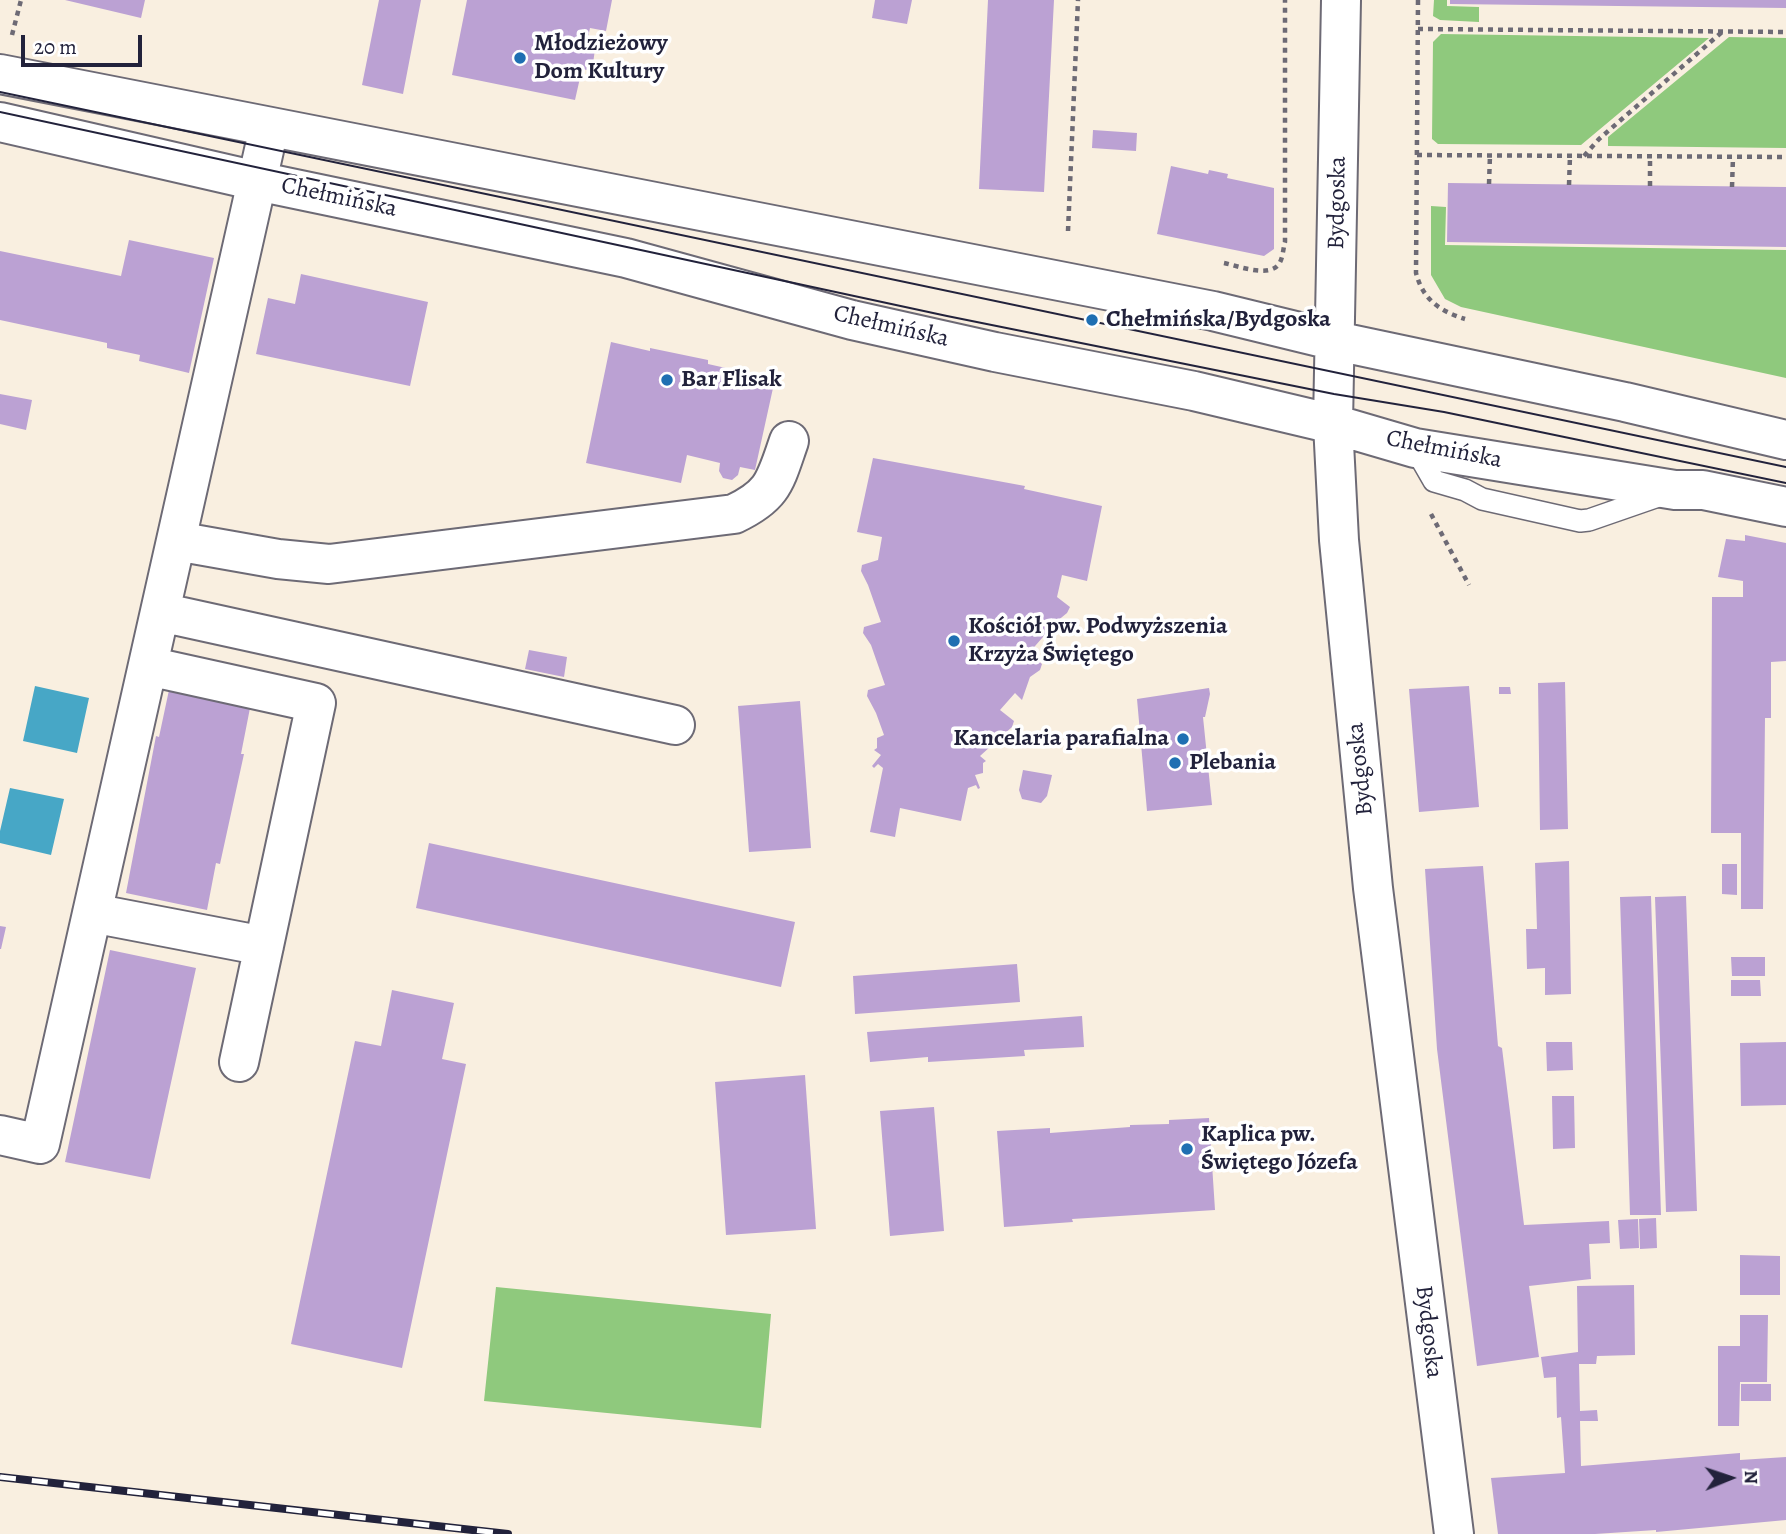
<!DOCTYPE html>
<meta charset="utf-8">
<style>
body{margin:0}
#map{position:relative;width:1786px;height:1534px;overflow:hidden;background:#f9efe0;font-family:Alegreya,serif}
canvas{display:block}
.north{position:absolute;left:1695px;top:1443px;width:70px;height:70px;-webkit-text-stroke:5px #fff;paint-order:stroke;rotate:88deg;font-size:19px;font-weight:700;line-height:28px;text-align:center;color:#22223b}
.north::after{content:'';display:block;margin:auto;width:24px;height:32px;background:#22223b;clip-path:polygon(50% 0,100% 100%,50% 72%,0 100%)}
.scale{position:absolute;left:21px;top:35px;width:121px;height:32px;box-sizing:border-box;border:4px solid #22223b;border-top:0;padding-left:9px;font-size:21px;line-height:24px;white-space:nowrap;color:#22223b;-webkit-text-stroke:5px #fff;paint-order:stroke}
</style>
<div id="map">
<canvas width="1786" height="1534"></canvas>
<div class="north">N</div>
<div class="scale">20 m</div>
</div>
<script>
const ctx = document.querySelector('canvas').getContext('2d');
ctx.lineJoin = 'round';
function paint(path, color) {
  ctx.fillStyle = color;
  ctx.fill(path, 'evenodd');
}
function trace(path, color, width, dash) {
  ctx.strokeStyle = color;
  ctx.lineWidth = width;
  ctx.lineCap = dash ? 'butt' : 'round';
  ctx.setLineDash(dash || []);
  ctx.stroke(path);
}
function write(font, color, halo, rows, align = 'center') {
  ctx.font = font + ' Alegreya,serif';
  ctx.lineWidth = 7;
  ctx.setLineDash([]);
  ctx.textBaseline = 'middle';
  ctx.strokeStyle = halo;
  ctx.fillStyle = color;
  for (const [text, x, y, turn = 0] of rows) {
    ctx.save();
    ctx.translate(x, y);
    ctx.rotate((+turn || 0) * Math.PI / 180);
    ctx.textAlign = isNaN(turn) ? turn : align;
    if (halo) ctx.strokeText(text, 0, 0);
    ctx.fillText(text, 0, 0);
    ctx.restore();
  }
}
paint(new Path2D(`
 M 1434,0 L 1447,0 L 1447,6 L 1479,7 L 1479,22 L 1440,20 L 1433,16 Z
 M 1441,34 L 1709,38 L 1581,145 L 1438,144 L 1432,139 L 1433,42 Z
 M 1729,37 L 1786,38 L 1786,148 L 1608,146 L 1608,137 Z
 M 1431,206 L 1446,207 L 1445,245 L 1786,250 L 1786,378 L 1461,307 L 1445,299 L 1431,275 Z
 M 496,1287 L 771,1314 L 761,1428 L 484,1401 Z`), '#8fc97d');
paint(new Path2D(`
 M 35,686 L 89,698 L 77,753 L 23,741 Z
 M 10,788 L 64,799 L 51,855 L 0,843 L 0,831 Z`), '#47a7c6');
paint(new Path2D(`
 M 65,0 L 145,0 L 141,18 Z
 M 379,0 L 421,0 L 403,94 L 362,85 Z
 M 467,0 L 612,0 L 606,31 L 590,28 L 586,47 L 595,49 L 592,71 L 582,69 L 575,100 L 452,75 Z
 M 875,0 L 912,0 L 907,24 L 872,18 Z
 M 988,0 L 1054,0 L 1044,192 L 979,189 Z
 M 1450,0 L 1786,0 L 1786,8 L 1450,4 Z
 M 1093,130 L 1137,133 L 1136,151 L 1092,148 Z
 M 1171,166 L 1208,174 L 1209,170 L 1228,174 L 1227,178 L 1274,188 L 1274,249 L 1264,256 L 1157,234 Z
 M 1448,183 L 1786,187 L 1786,247 L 1447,242 Z
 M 129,240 L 214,258 L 189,373 L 139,361 L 140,355 L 107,348 L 107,343 L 0,320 L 0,251 L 121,276 Z
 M 301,274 L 428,302 L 410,386 L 256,354 L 268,298 L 295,304 Z
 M 611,342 L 650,351 L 650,348 L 708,360 L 708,364 L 775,379 L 755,470 L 740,467 L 738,475 L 732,480 L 723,478 L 719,471 L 720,463 L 687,455 L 681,483 L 586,463 Z
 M 0,394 L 32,400 L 26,430 L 0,424 Z
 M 873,458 L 1025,486 L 1024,489 L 1102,506 L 1087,581 L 1062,575 L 1057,597 L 1070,607 L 1067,613 L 1056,622 L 1029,653 L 1042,664 L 1040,670 L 1030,677 L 1022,700 L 1015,693 L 1000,710 L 1014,721 L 1012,727 L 980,756 L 986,761 L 983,763 L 983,773 L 975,775 L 980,788 L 978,789 L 976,785 L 968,788 L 961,821 L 900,808 L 895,837 L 870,832 L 883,768 L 878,764 L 874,768 L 872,766 L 881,755 L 874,750 L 877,748 L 877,738 L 884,735 L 876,713 L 867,696 L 868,690 L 885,685 L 871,645 L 863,633 L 864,627 L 881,622 L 868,585 L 861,571 L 862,565 L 878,560 L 882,537 L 857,532 Z
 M 1745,535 L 1786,543 L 1786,661 L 1771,662 L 1771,718 L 1765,718 L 1763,909 L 1741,909 L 1741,833 L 1711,833 L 1712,597 L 1743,597 L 1743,581 L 1718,577 L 1726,539 L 1745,541 Z
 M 529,650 L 567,657 L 564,677 L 525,669 Z
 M 1565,682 L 1568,829 L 1540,830 L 1538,683 Z
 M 1469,686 L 1479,807 L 1419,812 L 1409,689 Z
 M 1499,687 L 1510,687 L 1511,694 L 1499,694 Z
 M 1209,688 L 1210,694 L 1205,717 L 1203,717 L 1212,805 L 1147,811 L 1137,699 Z
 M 169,690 L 250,708 L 241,754 L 244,754 L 220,864 L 216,863 L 207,910 L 126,893 L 156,736 L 159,737 Z
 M 800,701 L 811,848 L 749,852 L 738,706 Z
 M 1023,770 L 1052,775 L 1047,796 L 1041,803 L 1022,799 L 1019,790 Z
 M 429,843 L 795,922 L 781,987 L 416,908 Z
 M 1569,861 L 1571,994 L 1545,995 L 1545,968 L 1527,969 L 1526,929 L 1537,929 L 1535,863 Z
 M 1722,864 L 1737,864 L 1737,895 L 1722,894 Z
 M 1483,866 L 1498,1046 L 1502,1048 L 1524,1225 L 1609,1221 L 1610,1243 L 1589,1244 L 1591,1279 L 1529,1286 L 1539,1357 L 1477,1366 L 1437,1049 L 1425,869 Z
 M 1651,896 L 1661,1215 L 1630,1215 L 1620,897 Z
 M 1686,896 L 1697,1211 L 1666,1212 L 1655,897 Z
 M 0,926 L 6,927 L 1,949 L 0,949 Z
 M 110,950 L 196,968 L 150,1179 L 65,1162 Z
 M 1731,957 L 1765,957 L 1765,976 L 1732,976 Z
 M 1017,964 L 1020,1002 L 855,1014 L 853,976 Z
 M 1731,980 L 1760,980 L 1761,996 L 1731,996 Z
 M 392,990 L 454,1003 L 442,1059 L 466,1064 L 402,1368 L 291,1344 L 355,1041 L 381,1046 Z
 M 1082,1016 L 1084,1047 L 1024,1050 L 1025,1056 L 928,1062 L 928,1057 L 870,1062 L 867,1032 Z
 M 1546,1042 L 1572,1042 L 1573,1070 L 1547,1071 Z
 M 1786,1042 L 1786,1105 L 1741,1106 L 1740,1043 Z
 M 805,1075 L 816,1229 L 726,1235 L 715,1082 Z
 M 1552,1096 L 1574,1096 L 1575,1148 L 1553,1149 Z
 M 934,1107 L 944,1231 L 890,1236 L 880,1111 Z
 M 1209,1118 L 1215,1210 L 1072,1219 L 1073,1222 L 1004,1227 L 997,1131 L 1050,1128 L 1050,1133 L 1130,1127 L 1130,1125 L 1169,1124 L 1169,1120 Z
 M 1656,1218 L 1657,1248 L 1640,1249 L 1639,1219 Z
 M 1638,1219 L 1639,1248 L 1620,1249 L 1618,1220 Z
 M 1740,1255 L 1780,1256 L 1780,1295 L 1740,1295 Z
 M 1634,1285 L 1635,1355 L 1597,1356 L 1596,1364 L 1579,1364 L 1580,1411 L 1597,1410 L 1598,1421 L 1580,1421 L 1581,1466 L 1740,1453 L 1740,1460 L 1786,1457 L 1786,1520 L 1656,1532 L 1656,1530 L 1595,1534 L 1498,1534 L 1491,1478 L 1565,1473 L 1561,1417 L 1557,1418 L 1556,1377 L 1544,1378 L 1541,1357 L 1578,1352 L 1577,1286 Z
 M 1740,1315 L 1768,1315 L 1767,1382 L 1740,1382 L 1739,1426 L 1718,1426 L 1718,1346 L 1740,1346 Z
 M 1741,1384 L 1771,1384 L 1771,1401 L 1741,1401 Z`), '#bba1d3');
const lane = new Path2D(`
 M 1415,448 L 1434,481 L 1465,490 L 1482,499 L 1580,521 L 1589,520 L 1664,494`);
const street = new Path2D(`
 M 176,541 L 278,559 L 329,564 L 734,514 C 774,495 775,481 789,441
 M 160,612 L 675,725
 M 148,666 L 316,703 L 239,1062
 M 92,913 L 264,946
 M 0,1135 L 40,1144 L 269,128`);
const secondary = new Path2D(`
 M 1341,0 L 1333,424 L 1339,540 L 1373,888 L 1454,1534
 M 0,74 L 1213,311 L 1336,341 L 1625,402 L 1786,440
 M 0,122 L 257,181 L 626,258 L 852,320 L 995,352 L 1194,391 L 1333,424 L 1415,448 L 1675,490 L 1703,490 L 1786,507`);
trace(lane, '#6d6a75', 24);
trace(street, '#6d6a75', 42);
trace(secondary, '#6d6a75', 42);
trace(new Path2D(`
 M 1418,0 L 1416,273 C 1423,300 1440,311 1465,319
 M 1418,29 L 1786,32
 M 12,35 L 21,0
 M 1417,155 L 1786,157
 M 1584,156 L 1599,139 L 1722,32
 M 1489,184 L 1490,155
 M 1569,185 L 1570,156
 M 1650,186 L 1650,156
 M 1732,187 L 1733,157
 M 1068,231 L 1078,0
 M 1224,263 C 1238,266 1269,278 1279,264 C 1283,258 1283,249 1285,242 L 1285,0
 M 1431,514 L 1469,585`), '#6d6a75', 4.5, [5, 5]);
trace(lane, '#fff', 21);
trace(street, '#fff', 38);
trace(secondary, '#fff', 38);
trace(new Path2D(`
 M 0,92 L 1786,467
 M 0,112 L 947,316 L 1334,394 L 1444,412 L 1786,483`), '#22223b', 2);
const rail = new Path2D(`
 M 0,1477 L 508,1534`);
trace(rail, '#22223b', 8);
trace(rail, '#fff', 5, [16]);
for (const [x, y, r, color] of [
 [520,58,7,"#1f6fb2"],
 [1092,320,7,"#1f6fb2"],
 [667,380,7,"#1f6fb2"],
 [954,641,7,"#1f6fb2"],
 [1183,739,7,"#1f6fb2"],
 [1175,763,7,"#1f6fb2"],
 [1187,1149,7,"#1f6fb2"]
]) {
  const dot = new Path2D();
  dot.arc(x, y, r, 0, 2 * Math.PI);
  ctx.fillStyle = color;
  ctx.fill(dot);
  trace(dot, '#fff', 2.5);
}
write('bold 24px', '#22223b', '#fff', [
 ["Młodzieżowy",534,44],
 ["Dom Kultury",534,72],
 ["Chełmińska/Bydgoska",1106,320],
 ["Bar Flisak",681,380],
 ["Kościół pw. Podwyższenia",968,627],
 ["Krzyża Świętego",968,655],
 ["Kancelaria parafialna",1169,739,"right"],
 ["Plebania",1189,763],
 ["Kaplica pw.",1201,1135],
 ["Świętego Józefa",1201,1163]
], 'left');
write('24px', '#22223b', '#fff', [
 ["Chełmińska",339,198,12],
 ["Bydgoska",1338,203,-89],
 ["Chełmińska",891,327,13],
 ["Chełmińska",1444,450,11],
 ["Bydgoska",1361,769,-96],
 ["Bydgoska",1428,1332,83]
]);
</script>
